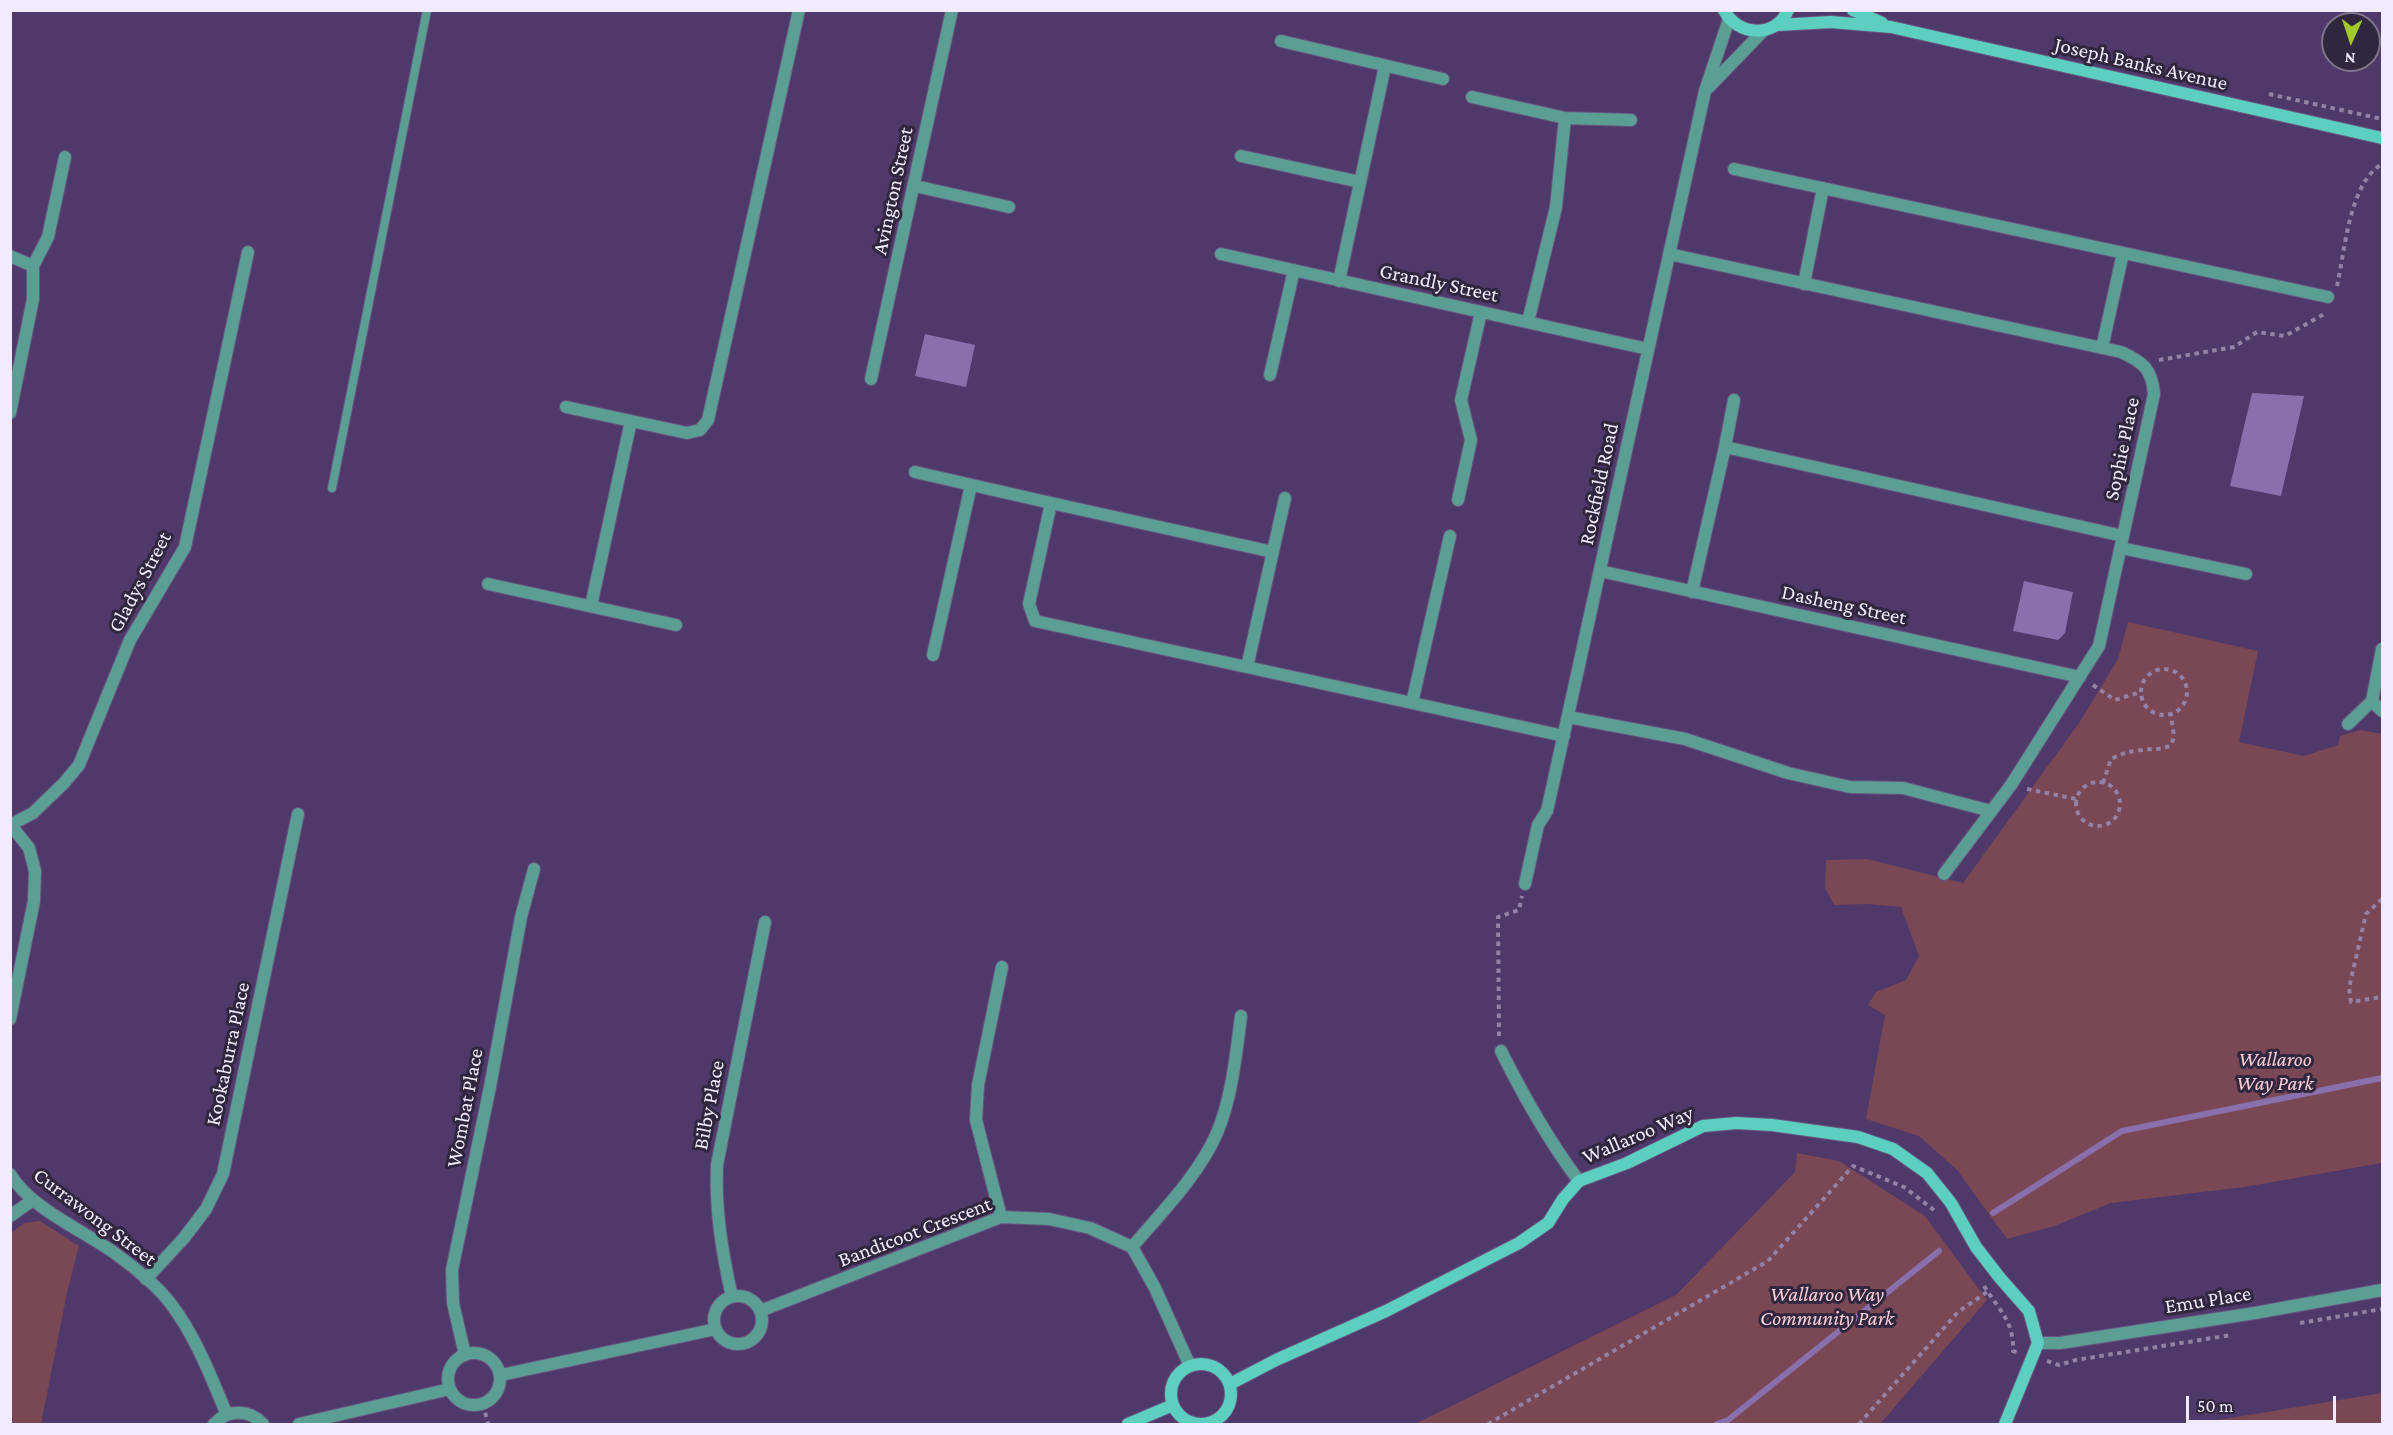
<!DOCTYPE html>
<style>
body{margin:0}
#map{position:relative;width:2393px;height:1435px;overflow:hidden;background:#4f386a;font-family:"Crimson Pro",serif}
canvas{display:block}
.frame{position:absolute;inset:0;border:12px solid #f2ebfd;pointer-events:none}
.north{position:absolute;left:2321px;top:12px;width:60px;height:60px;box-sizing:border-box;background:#30263d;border:2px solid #7e758a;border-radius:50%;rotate:183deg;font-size:16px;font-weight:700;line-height:24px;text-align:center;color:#f2ebfd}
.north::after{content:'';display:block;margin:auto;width:21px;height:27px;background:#a1c92a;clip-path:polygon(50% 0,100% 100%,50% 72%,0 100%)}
.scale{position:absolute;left:2186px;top:1396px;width:150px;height:27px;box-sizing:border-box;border:3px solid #f2ebfd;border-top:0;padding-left:8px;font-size:18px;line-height:21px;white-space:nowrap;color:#f2ebfd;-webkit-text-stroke:4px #30263d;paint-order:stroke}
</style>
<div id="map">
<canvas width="2393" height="1435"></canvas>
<div class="frame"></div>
<div class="north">N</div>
<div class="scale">50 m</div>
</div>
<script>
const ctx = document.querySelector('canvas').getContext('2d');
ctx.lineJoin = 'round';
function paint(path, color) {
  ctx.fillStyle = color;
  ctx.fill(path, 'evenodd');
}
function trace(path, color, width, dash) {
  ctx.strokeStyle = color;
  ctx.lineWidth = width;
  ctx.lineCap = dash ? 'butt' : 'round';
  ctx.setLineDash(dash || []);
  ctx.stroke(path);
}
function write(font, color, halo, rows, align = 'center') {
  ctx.font = font + ' "Crimson Pro",serif';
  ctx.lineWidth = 6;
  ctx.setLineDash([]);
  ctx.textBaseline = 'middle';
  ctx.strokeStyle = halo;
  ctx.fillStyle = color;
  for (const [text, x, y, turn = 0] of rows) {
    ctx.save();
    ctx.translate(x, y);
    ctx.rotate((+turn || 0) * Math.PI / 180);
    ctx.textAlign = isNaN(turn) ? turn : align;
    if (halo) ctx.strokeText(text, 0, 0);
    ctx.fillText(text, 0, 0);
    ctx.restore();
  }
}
paint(new Path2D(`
 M 2128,622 L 2258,651 L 2239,742 L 2304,756 L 2338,745 L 2340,736 L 2360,730 L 2382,734 L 2382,1163 L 2244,1187 L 2111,1203 L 2054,1226 L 2007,1239 L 1957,1170 L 1919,1136 L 1866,1119 L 1885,1015 L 1868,1005 L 1876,992 L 1906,980 L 1919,956 L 1901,907 L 1867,904 L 1834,905 L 1825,888 L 1826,860 L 1867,859 L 1963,883 L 2079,723 L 2118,659 Z
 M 1797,1153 L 1839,1161 L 1925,1216 L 1987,1300 L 1880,1424 L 1415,1424 L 1676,1295 L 1795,1172 Z
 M 40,1221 L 79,1246 L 67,1293 L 41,1424 L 11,1424 L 11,1233 L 24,1223 Z
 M 2382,1393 L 2382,1424 L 2194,1424 Z`), '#7a4755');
paint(new Path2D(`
 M 925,334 L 975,345 L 966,387 L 915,376 Z
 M 2252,393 L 2304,396 L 2281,496 L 2230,486 Z
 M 2024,581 L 2073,592 L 2065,633 L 2058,640 L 2013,631 Z`), '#8a6fad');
trace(new Path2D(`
 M 1993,1213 L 2122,1131 L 2382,1078
 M 1717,1424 L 1728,1420 L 1939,1251`), '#8a6fad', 6);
const lane = new Path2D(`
 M 332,488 L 427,10`);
const street = new Path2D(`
 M 1281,41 L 1443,79
 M 1708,88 L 1764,30
 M 1472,97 L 1565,118 L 1631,120
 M 1241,156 L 1360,182
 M 1734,169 L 2328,297
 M 915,186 L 1009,207
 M 1221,254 L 1648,349
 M 1669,254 L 2121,352 C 2143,362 2152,369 2154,394 L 2099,646 L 2011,785 L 1944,874
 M 10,256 L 33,266
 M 1339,281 L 1385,66
 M 1804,284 L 1823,188
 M 1528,322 L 1556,207 L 1565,118
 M 2102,348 L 2123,253
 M 1270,375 L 1294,270
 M 871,379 L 952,10
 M 566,407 L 687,433 L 700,430 L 708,420 L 799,10
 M 10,413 L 33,299 L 33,266 L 48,237 L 65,157
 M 1725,447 L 1734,400
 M 915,472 L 1051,503
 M 1458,500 L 1471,440 L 1461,400 L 1481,312
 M 2121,548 L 2246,574
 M 1273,552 L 1051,503 L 1029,604 L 1035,621 L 1564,736
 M 1600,571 L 2080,677
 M 488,584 L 676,625
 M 1692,592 L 1725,447 L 2123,536
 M 591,606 L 631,421
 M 2382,649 L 2372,701 L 2382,711
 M 933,655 L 971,485
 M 1247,667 L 1285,498
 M 1412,703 L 1450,536
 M 1568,717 L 1685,739 L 1788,773 L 1850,787 L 1903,788 L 1991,811
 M 2348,724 L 2372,701
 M 10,824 L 29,848 L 35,871 L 34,901 L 10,1019
 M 12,824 L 33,813 L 64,783 L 79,765 L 130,640 L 185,547 L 248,252
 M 1525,884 L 1538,825 L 1547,811 L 1705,91 L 1729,19
 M 1501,1051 C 1524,1097 1548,1140 1579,1181
 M 10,1174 C 31,1209 83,1230 116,1254 C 135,1268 157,1285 171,1304 C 196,1337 211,1377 227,1415
 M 10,1216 L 33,1200
 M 1001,1217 L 976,1120 L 978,1085 L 1002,967
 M 1132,1247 C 1162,1212 1198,1176 1217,1133 C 1232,1097 1236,1055 1241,1016
 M 146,1279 L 184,1238 L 206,1209 L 223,1174 L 298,814
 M714 1320a24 24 0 1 1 48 0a24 24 0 1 1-48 0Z
 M 732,1297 C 722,1252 715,1210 717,1165 L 765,922
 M 760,1311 L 1001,1217 L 1049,1219 L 1090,1228 L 1132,1247 L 1155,1288 L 1190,1366
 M 2038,1343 L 2060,1343 L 2255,1313 L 2382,1290
 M448 1379a26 26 0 1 1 52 0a26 26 0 1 1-52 0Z
 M 465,1355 L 453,1303 L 452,1270 L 490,1087 L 521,917 L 534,869
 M 501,1375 L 716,1329
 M 214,1424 C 228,1409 249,1409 263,1424
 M 299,1424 L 450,1389`);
const secondary = new Path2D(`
 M 1724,10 C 1737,36 1776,39 1788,10
 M 1853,10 L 1882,23
 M 1777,25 L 1831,22 L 1891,27 L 2382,138
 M1171 1394a30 30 0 1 1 60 0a30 30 0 1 1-60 0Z
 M 1230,1384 L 1276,1360 L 1386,1311 L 1519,1243 L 1548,1223 L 1563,1199 L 1579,1181 L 1627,1163 L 1703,1126 L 1736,1123 L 1772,1125 L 1858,1137 L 1893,1149 L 1927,1173 L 1951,1203 L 1976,1247 L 2000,1278 L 2029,1311 L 2038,1343 L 2005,1424
 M 1128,1424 L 1173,1405`);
trace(lane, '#695582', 10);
trace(street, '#695582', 14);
trace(secondary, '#695582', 14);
trace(new Path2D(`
 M 2269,94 L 2382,119
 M 2337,286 C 2345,251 2349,183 2382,164
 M 2159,360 L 2234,347 L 2257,332 L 2285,336 L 2326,313
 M2141 692a23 23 0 1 1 46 0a23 23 0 1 1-46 0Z
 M 2093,685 L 2115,700 L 2141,692
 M2076 804a22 22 0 1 1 44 0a22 22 0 1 1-44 0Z
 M 2103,783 L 2111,759 C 2121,754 2130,751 2141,750 C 2152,748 2161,751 2171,745 L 2174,737 L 2171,715
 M 2027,789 L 2076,799
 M 2382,899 L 2366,914 L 2349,988 L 2351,1002 L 2382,997
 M 1499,1036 L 1498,917 L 1519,910 L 1522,896
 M 1984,1286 C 1999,1310 2014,1321 2013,1351 L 2019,1353
 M 2300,1323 L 2382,1309
 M 2047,1361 L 2059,1365 L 2076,1360 L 2231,1335
 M 483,1404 L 488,1424
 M 1488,1424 L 1768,1261 L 1853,1166 L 1904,1187 L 1934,1210
 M 1859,1424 L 1958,1312 L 1987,1292`), '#9282a7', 4, [4.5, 4.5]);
trace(lane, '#5b9e94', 8);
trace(street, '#5b9e94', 12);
trace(secondary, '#5dcfc0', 12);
write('21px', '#f2ebfd', '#30263d', [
 ["Joseph Banks Avenue",2141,64,13],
 ["Avington Street",893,191,-78],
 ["Grandly Street",1439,283,12],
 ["Sophie Place",2122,449,-78],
 ["Rockfield Road",1599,484,-78],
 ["Gladys Street",140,582,-62],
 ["Dasheng Street",1844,605,12],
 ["Kookaburra Place",228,1054,-78],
 ["Bilby Place",709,1105,-79],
 ["Wombat Place",465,1108,-79],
 ["Wallaroo Way",1638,1135,-23],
 ["Currawong Street",95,1217,37],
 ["Bandicoot Crescent",915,1232,-21],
 ["Emu Place",2208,1300,-9]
]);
write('italic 21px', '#f9ced7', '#30263d', [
 ["Wallaroo",2275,1060],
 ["Way Park",2275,1084],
 ["Wallaroo Way",1827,1295],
 ["Community Park",1827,1319]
]);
</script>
